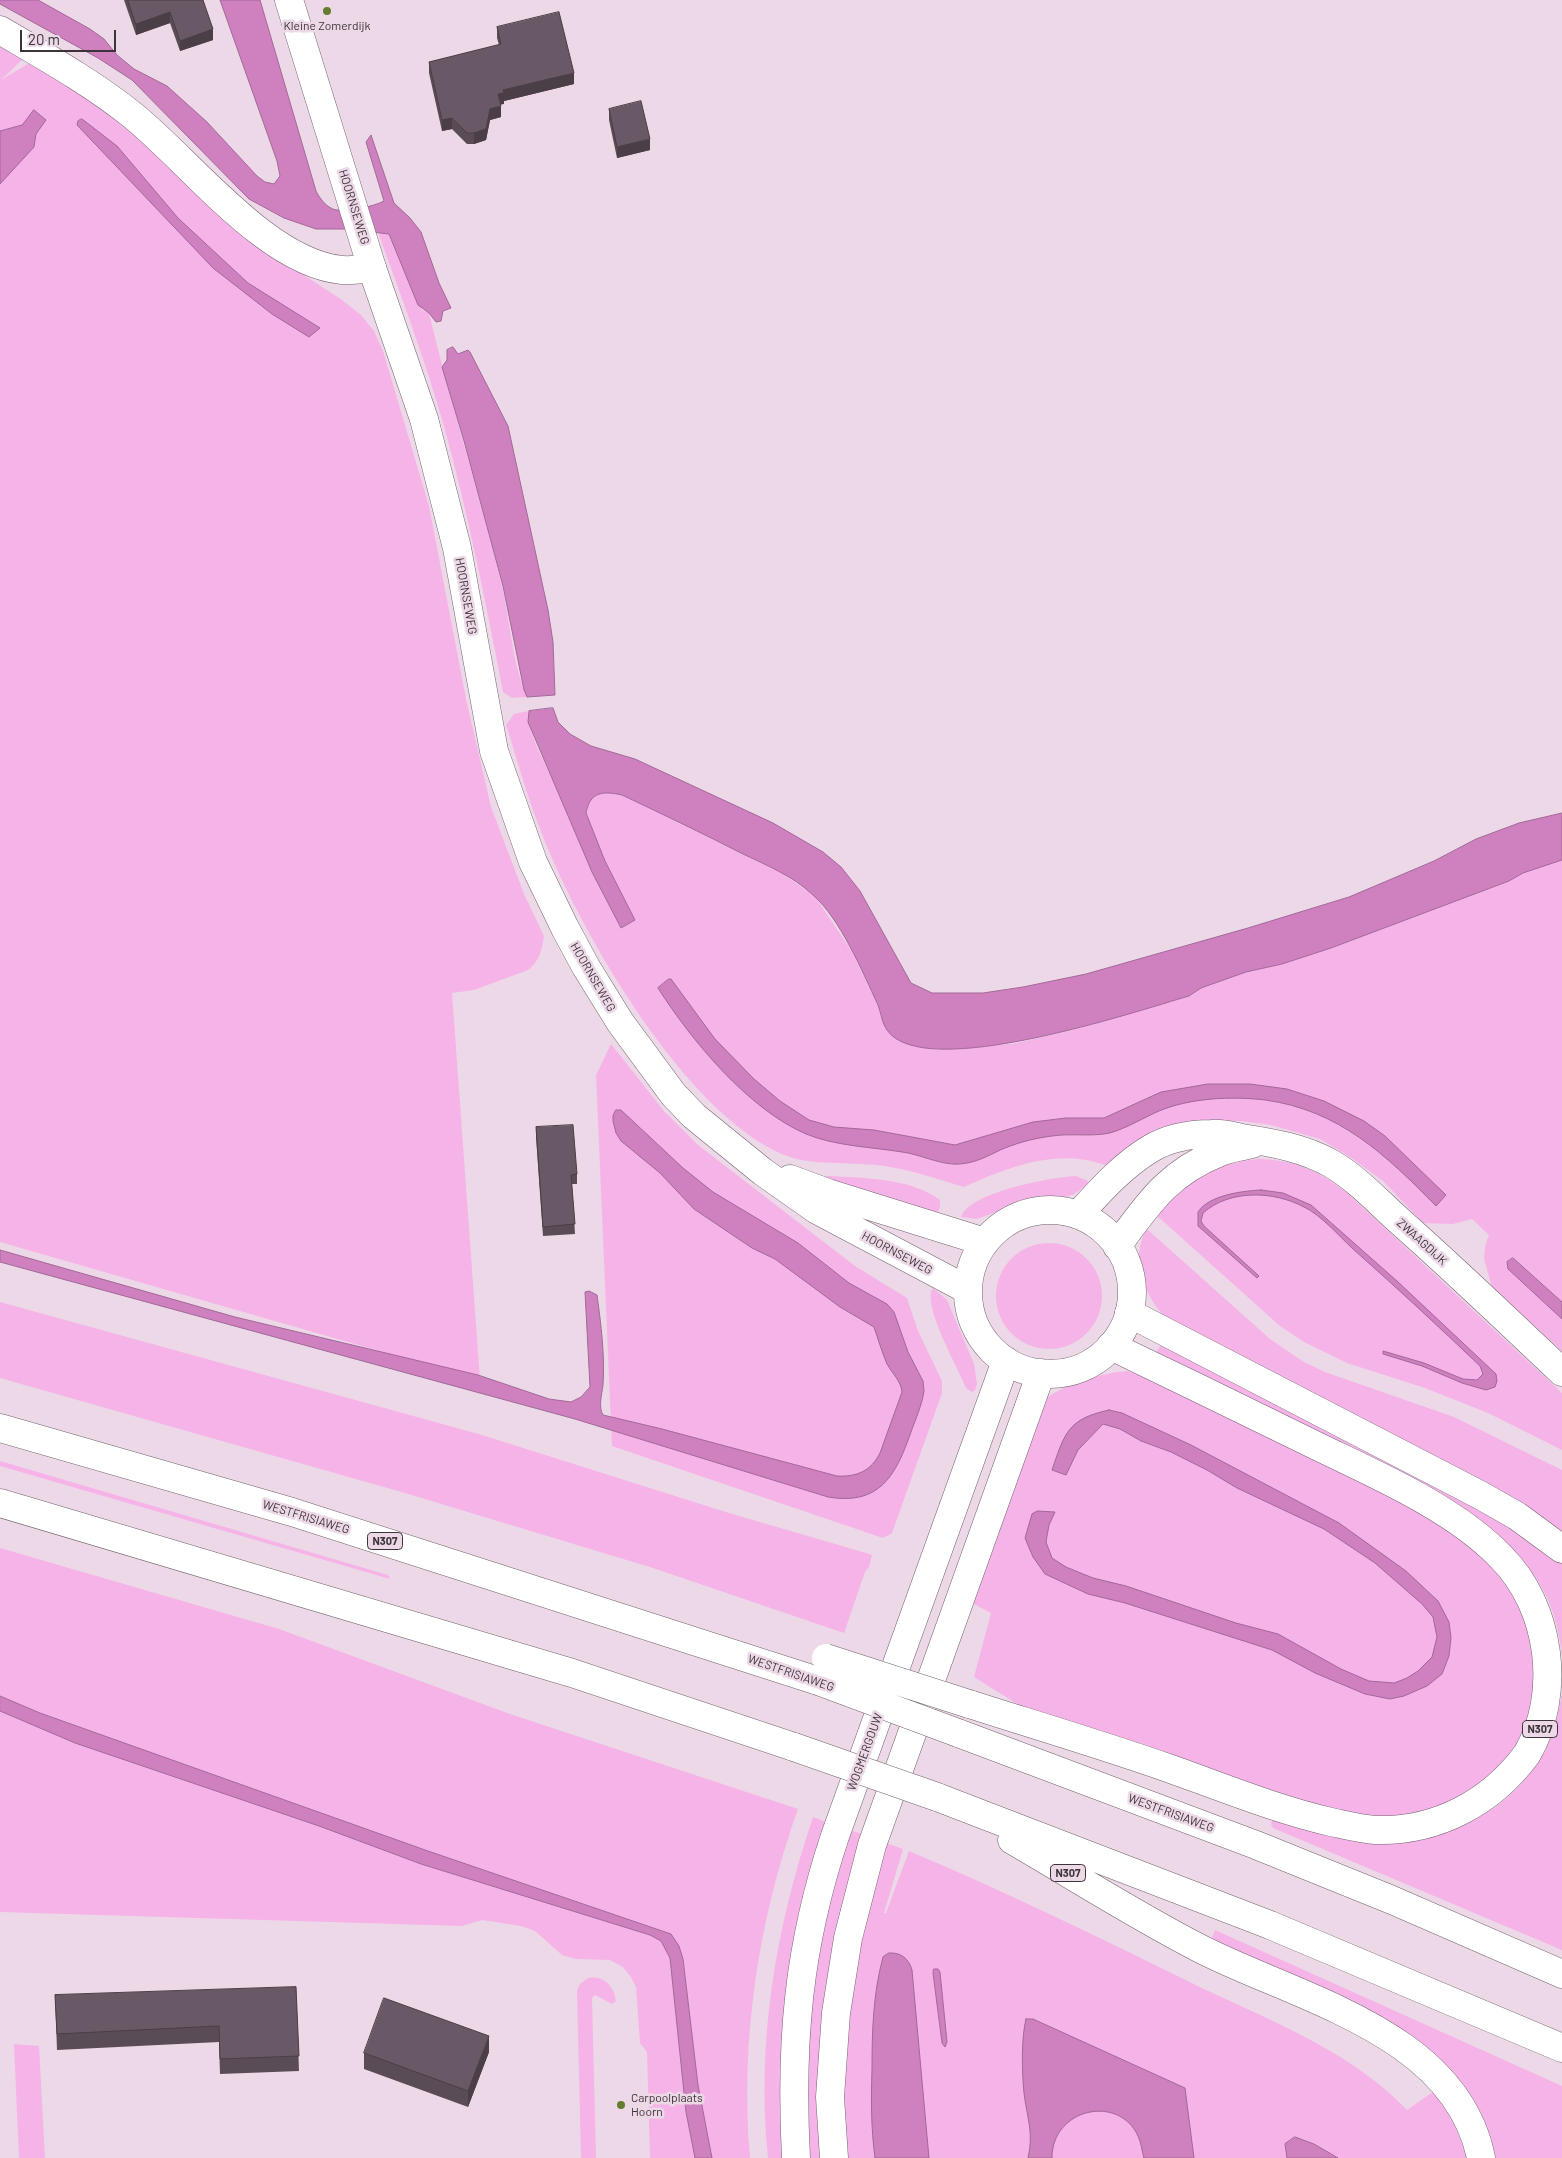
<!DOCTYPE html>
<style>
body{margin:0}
#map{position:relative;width:1562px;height:2158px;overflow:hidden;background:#ecd8e7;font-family:Barlow,sans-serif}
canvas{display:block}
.scale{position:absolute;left:20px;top:30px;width:96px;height:22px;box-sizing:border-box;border:2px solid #3c343a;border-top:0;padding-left:6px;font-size:15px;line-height:18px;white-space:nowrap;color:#3c343a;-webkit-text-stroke:4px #ecd8e7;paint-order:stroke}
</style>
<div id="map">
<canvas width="1562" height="2158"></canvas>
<div class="scale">20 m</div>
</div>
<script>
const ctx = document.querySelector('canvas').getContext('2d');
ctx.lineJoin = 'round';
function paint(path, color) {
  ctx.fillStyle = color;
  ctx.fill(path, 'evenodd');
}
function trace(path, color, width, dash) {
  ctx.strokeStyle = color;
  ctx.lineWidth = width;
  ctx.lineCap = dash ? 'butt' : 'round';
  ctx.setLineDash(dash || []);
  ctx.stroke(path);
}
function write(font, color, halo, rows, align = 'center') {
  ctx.font = font + ' Barlow,sans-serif';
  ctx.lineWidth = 5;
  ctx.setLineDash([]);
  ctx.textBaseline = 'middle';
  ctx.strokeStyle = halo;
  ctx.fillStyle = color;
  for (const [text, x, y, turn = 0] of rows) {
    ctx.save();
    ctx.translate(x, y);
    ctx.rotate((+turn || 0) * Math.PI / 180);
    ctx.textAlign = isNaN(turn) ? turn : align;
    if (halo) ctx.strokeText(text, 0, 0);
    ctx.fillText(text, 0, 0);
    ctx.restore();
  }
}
paint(new Path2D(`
 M 0,44 L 27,55 L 1,80 L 31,62 L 125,123 L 264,249 L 342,300 L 361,315 L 374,331 L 383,351 L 429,506 L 466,699 L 491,807 L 524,894 L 544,936 C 542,949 540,961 528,970 L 474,990 L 452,993 L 480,1380 L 0,1242 Z
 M 378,232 L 389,234 L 422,310 L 429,313 C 450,402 478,489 500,578 C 510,616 511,660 527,697 L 512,698 L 503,692 C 486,603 468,513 444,426 C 425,360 401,296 378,232 Z
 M 529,711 C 526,731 544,760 552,779 C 574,829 596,879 621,928 L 635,920 L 605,861 L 586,813 C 590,791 604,791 622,795 L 778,871 L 814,895 L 851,950 L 879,1008 L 887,1030 L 936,1049 L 1012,1044 L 1073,1030 L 1189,996 L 1201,988 L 1246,972 L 1282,964 L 1331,948 L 1509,881 L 1523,873 L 1562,860 L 1562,1302 L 1513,1258 L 1507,1262 L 1509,1269 L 1562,1319 L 1562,1351 L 1492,1287 L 1484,1259 L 1485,1246 L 1489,1235 L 1472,1219 L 1453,1224 L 1423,1223 L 1383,1181 L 1350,1157 L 1320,1139 L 1271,1125 L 1241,1121 L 1213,1121 L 1109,1167 C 1062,1146 1008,1167 964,1187 C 938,1179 911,1170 884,1166 C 856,1162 818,1165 793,1158 C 689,1125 575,924 539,826 C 526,793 517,759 506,725 L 514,714 Z
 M 611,1044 L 664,1111 L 698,1145 L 855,1266 L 907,1298 L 918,1331 L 942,1381 L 942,1393 L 892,1533 L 883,1538 L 612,1446 L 596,1075 Z
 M 1258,1159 C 1295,1160 1317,1170 1346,1192 L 1562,1393 L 1562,1450 L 1488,1413 L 1425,1388 L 1347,1363 L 1304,1342 L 1280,1326 L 1155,1214 L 1161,1202 L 1215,1168 L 1243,1161 Z
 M 828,1176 C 863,1178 911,1178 940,1200 L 940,1206 L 937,1215 L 817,1177 Z
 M 1076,1176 L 1088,1181 L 1087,1185 L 1074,1194 L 1061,1199 L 1028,1201 L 977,1219 L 961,1217 C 969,1192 1053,1177 1076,1176 Z
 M 1146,1230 L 1148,1230 L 1270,1339 L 1304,1362 L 1325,1372 L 1454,1417 L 1562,1470 L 1562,1531 L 1481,1480 L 1163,1315 C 1144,1294 1130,1258 1146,1230 Z
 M996 1296a53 53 0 1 1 106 0a53 53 0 1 1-106 0Z
 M 933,1288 L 947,1300 L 974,1364 L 977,1384 L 975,1390 L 972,1392 L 966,1388 C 959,1369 921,1304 933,1288 Z
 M 0,1302 L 482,1435 L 729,1513 L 866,1553 L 872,1555 L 869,1567 L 865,1572 L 844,1633 L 653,1568 L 405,1493 L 0,1378 Z
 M 1162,1342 L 1334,1428 L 1562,1557 L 1562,1655 C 1559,1629 1552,1602 1537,1580 C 1530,1569 1520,1559 1512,1549 L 1155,1355 Z
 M 1127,1371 L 1150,1378 L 1327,1466 L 1395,1497 L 1457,1536 L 1483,1556 L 1520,1604 L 1532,1639 L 1537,1687 L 1523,1735 L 1509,1759 L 1495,1774 L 1436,1810 L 1388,1818 L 1345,1815 L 1022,1707 L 974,1677 L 991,1613 L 972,1603 L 1046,1398 C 1071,1382 1098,1374 1127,1371 Z
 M 0,1461 L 388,1575 L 390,1579 L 0,1466 Z
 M 0,1548 L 279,1629 L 510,1714 L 798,1809 C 758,1921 740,2040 750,2158 L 712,2158 L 698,2085 L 683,1959 L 679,1946 L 671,1934 L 428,1851 L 40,1713 L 0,1696 Z
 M 1562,1694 L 1562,1950 L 1273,1828 L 1271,1824 L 1274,1817 L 1414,1840 C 1472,1829 1521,1800 1547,1745 C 1555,1729 1558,1711 1562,1694 Z
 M 0,1711 L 75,1743 L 319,1826 L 421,1864 L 650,1935 L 661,1941 L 670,1958 L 686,2112 L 695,2158 L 650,2158 L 647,2052 L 640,2043 L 636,1987 L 631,1977 L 623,1967 L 610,1960 L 576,1959 L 562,1955 L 535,1931 L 521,1926 L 482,1920 L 462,1926 L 0,1912 Z
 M 813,1817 L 831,1824 L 785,2158 L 768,2158 C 756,2041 776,1927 813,1817 Z
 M 850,1830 L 868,1836 L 824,2158 L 805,2158 L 810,1994 L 828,1900 Z
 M 886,1843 L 903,1849 L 884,1913 L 886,1913 L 909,1851 C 1009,1893 1106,1941 1204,1989 C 1274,2022 1353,2053 1407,2110 L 1433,2092 C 1450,2112 1459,2133 1467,2158 L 844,2158 L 842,2068 L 858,1939 ZM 939,1970 L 947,2042 L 946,2046 L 942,2043 L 933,1973 L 933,1971 Z
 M 1215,1930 L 1562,2086 L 1562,2158 L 1493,2158 L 1487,2134 L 1474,2107 L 1211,1941 Z
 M 588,1978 C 604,1975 614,1986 616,2001 L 612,2004 L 595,1995 L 592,1998 L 596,2158 L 581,2158 L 577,1991 L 580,1984 Z
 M 14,2044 L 39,2046 L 45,2158 L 19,2158 Z`), '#f6b3e8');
const water = new Path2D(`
 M 0,0 L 38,0 L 90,29 L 104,39 L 117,55 L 134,69 L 167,86 L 207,122 L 257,176 L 265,182 L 274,184 L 280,176 L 277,161 L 220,0 L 260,0 L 316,191 C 320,199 327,208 336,210 C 349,211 373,207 384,201 L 366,142 L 371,135 L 394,203 L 410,218 L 421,232 L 439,283 L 451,308 L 443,311 L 441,321 L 436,322 L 429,313 L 418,305 L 389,234 L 346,229 L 316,229 L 284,218 L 249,199 L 132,80 L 98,58 L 0,4 Z
 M 34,110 L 46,120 L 36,134 L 34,147 L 0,184 L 0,131 L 22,125 Z
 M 82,119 L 117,146 L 178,218 L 248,283 L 320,328 L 309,337 L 272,314 L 213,268 L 77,125 L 78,121 Z
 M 453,347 L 458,354 L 468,350 L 470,352 L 508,426 L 548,610 L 553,642 L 555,695 L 527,697 L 524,690 L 503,586 L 464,441 L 442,367 L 447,360 L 447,350 Z
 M 553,708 L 558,722 L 570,734 L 591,746 L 635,759 L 773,823 L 823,852 L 841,867 L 860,891 L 911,983 L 932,993 L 983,993 L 1023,987 L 1086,974 L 1248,928 L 1349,897 L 1434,861 L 1476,839 L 1519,823 L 1562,813 L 1562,860 L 1523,873 L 1509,881 L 1331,948 L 1282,964 L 1246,972 L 1201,988 L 1189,996 C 1137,1011 923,1083 887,1030 C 882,1023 881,1013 878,1005 C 862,971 841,920 813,895 C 793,876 766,865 741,853 C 702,833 662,814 622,795 C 604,791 590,791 586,813 L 605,861 L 635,920 L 621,928 L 592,872 L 528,722 L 529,711 Z
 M 669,979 L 671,979 L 715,1039 L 754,1079 L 780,1101 L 809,1120 L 834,1127 L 874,1130 L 955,1145 L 1033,1122 L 1066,1118 L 1104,1118 L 1161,1092 L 1208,1084 L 1250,1084 L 1287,1089 L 1324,1101 L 1364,1121 L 1385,1136 L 1446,1195 L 1436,1206 C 1386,1155 1339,1110 1265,1100 C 1231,1096 1190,1098 1159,1111 C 1143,1118 1127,1128 1110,1133 C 1090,1137 1072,1133 1052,1136 C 1036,1138 1020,1142 1005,1148 C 993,1153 980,1161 967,1163 C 945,1168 924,1155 902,1152 C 871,1147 835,1146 806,1134 C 748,1109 691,1040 658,988 Z
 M 616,1110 L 621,1110 L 683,1168 L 713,1192 L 798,1243 L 849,1283 L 887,1304 L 894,1312 L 908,1352 L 923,1381 L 924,1391 C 922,1405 916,1418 911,1432 C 896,1475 880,1506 828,1497 L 575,1419 L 0,1262 L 0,1250 L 235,1317 L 478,1375 L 549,1399 L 571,1402 L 581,1397 L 590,1387 L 585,1292 L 589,1291 L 597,1295 C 601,1324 605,1356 603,1385 C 602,1394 598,1407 603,1415 L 662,1429 L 837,1476 C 857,1477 871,1471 880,1453 L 902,1392 C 901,1381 892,1373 887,1364 C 882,1352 878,1339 874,1327 L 840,1307 L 775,1259 L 752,1248 L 694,1209 L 660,1173 L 621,1141 L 616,1133 L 613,1121 L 613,1116 Z
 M 1261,1190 L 1283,1193 L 1311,1205 L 1397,1281 L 1496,1374 L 1497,1381 L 1495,1387 L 1486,1390 L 1462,1383 L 1422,1366 L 1383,1354 L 1383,1351 L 1424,1363 L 1463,1379 L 1477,1380 L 1483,1374 L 1480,1366 C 1438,1326 1396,1287 1353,1249 C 1339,1236 1321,1215 1304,1207 C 1274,1191 1230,1189 1203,1213 L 1201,1221 L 1204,1226 L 1259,1276 L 1257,1278 L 1198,1226 L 1198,1212 C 1209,1195 1242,1191 1261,1190 Z
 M 1513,1258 L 1562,1302 L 1562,1319 L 1508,1269 L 1507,1262 Z
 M 1109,1410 L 1122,1413 L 1191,1445 L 1339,1523 L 1406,1571 L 1438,1601 L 1449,1622 L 1451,1638 L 1449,1656 L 1442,1674 L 1427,1686 L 1404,1696 L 1390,1699 L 1365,1694 L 1315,1673 L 1272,1650 L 1125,1603 L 1088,1594 L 1045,1574 L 1033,1557 L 1025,1538 L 1032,1514 L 1037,1511 L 1055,1512 L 1049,1525 L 1046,1542 L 1052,1558 L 1066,1567 L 1093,1578 L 1126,1586 L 1236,1623 L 1278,1634 L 1341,1669 L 1369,1681 L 1394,1683 L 1407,1678 L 1418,1671 L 1432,1657 L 1437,1637 L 1433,1617 L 1422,1604 L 1375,1563 L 1324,1529 L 1237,1488 L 1207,1470 L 1171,1452 L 1141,1441 L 1120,1429 L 1103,1424 L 1078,1450 L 1066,1475 L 1052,1470 C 1065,1432 1068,1419 1109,1410 Z
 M 0,1696 L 40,1713 L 428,1851 L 671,1934 L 679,1946 L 683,1959 L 698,2085 L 712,2158 L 695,2158 L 694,2153 L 686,2112 L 670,1958 L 661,1941 L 650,1935 L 421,1864 L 319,1826 L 75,1743 L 0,1711 Z
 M 889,1953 C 901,1952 909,1959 912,1970 L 929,2158 L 875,2158 C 871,2128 871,2099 872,2069 C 872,2031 873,1994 883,1957 Z
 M 934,1969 L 938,1969 L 940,1972 L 947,2042 L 945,2047 L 942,2043 L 933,1973 Z
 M 1026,2019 L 1033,2019 L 1185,2088 L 1194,2158 L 1144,2158 C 1142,2151 1141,2142 1138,2136 C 1119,2094 1052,2108 1052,2158 L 1028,2158 C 1034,2132 1027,2118 1024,2093 C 1022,2072 1021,2039 1026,2019 Z
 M 1295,2137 L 1314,2144 L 1338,2158 L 1287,2158 L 1285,2144 Z`);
paint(water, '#ce80bf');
trace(water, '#a26997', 1);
const minor = new Path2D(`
 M 0,30 C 44,56 91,82 131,114 C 189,160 266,263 342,270 C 352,271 363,269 372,268`);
const tertiary = new Path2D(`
 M 289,0 L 372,268 L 424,419 L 457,548 L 494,751 L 533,862 L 565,928 L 586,967 L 620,1022 L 673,1094 L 694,1116 L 763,1172 L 817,1210 L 968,1290
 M 790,1179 L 828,1193 L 985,1242
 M968 1292a82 82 0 1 1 164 0a82 82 0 1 1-164 0Z
 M 1078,1215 C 1100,1191 1122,1166 1150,1149 C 1168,1138 1192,1134 1212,1134 C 1222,1133 1232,1136 1242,1138 C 1274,1143 1304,1148 1332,1164 C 1359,1180 1381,1205 1404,1225 C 1458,1273 1510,1323 1562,1372
 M 1117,1246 C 1148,1204 1168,1173 1218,1153 C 1229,1148 1241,1147 1252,1144
 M 796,2158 C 790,2042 798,1947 835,1836 L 1006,1361
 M 834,2158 L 830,2097 L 836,2013 L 848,1938 L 872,1845 L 1041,1373`);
const trunk = new Path2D(`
 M 1129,1313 L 1480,1495 L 1517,1516 L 1562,1549
 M 0,1428 L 292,1512 L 818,1681
 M 0,1503 L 572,1673 L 794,1747
 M 969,1704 C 1035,1725 1102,1745 1168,1768 C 1222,1787 1275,1809 1331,1822 C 1345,1825 1360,1829 1375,1830 C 1436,1832 1491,1803 1527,1754 C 1562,1694 1551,1607 1501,1557 C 1456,1510 1381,1477 1323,1449 C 1252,1414 1182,1380 1111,1346
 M 958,1733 L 1256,1845 L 1392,1900 L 1562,1974
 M 937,1797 L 1270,1925 L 1562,2048
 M 1012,1840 C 1074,1876 1135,1915 1199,1948 C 1298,1999 1456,2032 1481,2158`);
trace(minor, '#746370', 29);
trace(tertiary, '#746370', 29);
trace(trunk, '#746370', 29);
trace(minor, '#fff', 28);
trace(tertiary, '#fff', 28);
trace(trunk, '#fff', 28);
const trunkBridge = new Path2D(`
 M 826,1658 L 969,1704
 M 818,1681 L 958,1733
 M 794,1747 L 937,1797`);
trace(trunkBridge, '#746370', 29, []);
trace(trunkBridge, '#fff', 28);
paint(new Path2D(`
 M 124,0 L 203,0 L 213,40 L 180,51 L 170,23 L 136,35 Z
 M 497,27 L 574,84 L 504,101 L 504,104 L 500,104 L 501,117 L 490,120 L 486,140 L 474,144 L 467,144 L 452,129 L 442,131 L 429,73 L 429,62 L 499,45 L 497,38 Z
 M 609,109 L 650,150 L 617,158 L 609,120 Z
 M 536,1127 L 577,1174 L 577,1184 L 572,1184 L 575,1234 L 543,1236 L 536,1137 Z
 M 296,1987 L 299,2071 L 220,2074 L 219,2042 L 57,2050 L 55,1995 Z
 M 489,2052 L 468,2107 L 364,2069 L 364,2053 Z`), '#5a4c57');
paint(new Path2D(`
 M 170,12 L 170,23 L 136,35 L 136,24 Z
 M 213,29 L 213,40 L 180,51 L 180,41 Z
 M 574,73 L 574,84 L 504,101 L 504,104 L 498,105 L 498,94 L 503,90 Z
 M 501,106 L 501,117 L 490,120 L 486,140 L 474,144 L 474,133 L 490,109 Z
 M 452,118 L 452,129 L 442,131 L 442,120 Z
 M 650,139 L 650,150 L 617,158 L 617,147 Z
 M 489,2036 L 489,2052 L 468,2107 L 468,2091 Z`), '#4a3e47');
const building = new Path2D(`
 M 128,0 L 203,0 L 213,29 L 180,41 L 170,12 L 136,24 Z
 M 559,12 L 574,73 L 503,90 L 504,93 L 498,94 L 501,106 L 490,109 L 486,129 L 474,133 L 467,133 L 452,118 L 442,120 L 429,62 L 501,44 L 497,27 Z
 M 641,101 L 650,139 L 617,147 L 609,109 Z
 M 573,1125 L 577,1174 L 571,1175 L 575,1224 L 543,1227 L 536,1127 Z
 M 296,1987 L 299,2056 L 220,2059 L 219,2026 L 57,2034 L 55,1995 Z
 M 384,1998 L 489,2036 L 468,2091 L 364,2053 Z`);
paint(building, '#695865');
trace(building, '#4a3e47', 1);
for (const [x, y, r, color] of [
 [327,11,5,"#647c2e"],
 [621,2105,5,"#647c2e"]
]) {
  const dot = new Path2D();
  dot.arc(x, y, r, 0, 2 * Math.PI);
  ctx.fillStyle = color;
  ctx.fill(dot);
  trace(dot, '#ecd8e7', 2);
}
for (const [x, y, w] of [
 [385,1541,35],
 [1540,1729,35],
 [1068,1873,35]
]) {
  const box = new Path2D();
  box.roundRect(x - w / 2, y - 8.5, w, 17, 4);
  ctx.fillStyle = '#ecd8e7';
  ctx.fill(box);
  trace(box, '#3c343a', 1);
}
write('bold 11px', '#3c343a', null, [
 ["N307",385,1541],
 ["N307",1540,1729],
 ["N307",1068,1873]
]);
write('12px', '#3c343a', '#ecd8e7', [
 ["Kleine Zomerdijk",327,26],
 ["Carpoolplaats",631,2098,"left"],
 ["Hoorn",631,2112,"left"]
]);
write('12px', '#3c343a', '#ecd8e7', [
 ["HOORNSEWEG",354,207,73],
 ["HOORNSEWEG",466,596,80],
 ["HOORNSEWEG",593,977,60],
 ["ZWAAGDIJK",1422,1242,42],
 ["HOORNSEWEG",897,1253,28],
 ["WESTFRISIAWEG",306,1517,17],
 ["WESTFRISIAWEG",791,1673,19],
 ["WOGMERGOUW",865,1752,-70],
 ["WESTFRISIAWEG",1171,1813,20]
]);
</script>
